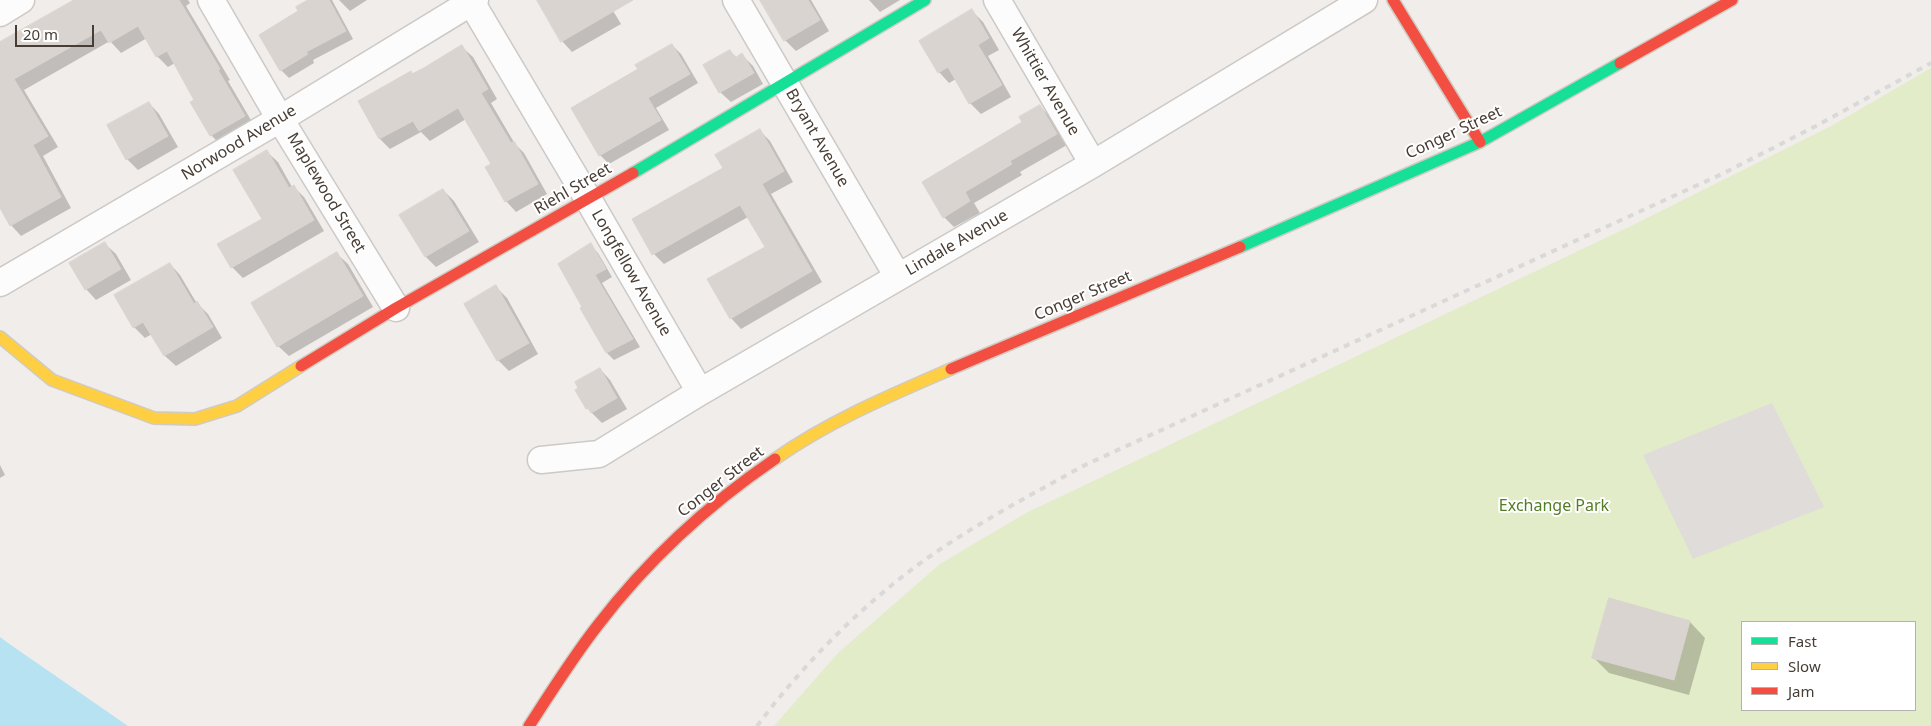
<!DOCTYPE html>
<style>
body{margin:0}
#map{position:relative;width:1931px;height:726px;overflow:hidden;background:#f0edea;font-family:"Noto Sans",sans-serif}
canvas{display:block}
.legend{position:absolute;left:1741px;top:621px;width:175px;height:90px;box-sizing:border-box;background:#fff;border:1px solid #b5b1ae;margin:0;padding:6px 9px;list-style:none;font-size:15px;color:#473d35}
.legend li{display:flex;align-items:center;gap:10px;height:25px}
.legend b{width:25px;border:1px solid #b5b1ae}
.scale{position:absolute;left:15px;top:25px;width:79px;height:22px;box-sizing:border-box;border:2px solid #473d35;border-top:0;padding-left:6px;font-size:15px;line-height:18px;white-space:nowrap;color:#473d35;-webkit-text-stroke:4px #fff;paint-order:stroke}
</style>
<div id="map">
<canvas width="1931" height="726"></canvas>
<ul class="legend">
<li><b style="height:6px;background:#16e098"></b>Fast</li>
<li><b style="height:6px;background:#ffcf43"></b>Slow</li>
<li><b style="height:6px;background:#f24e42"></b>Jam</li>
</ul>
<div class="scale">20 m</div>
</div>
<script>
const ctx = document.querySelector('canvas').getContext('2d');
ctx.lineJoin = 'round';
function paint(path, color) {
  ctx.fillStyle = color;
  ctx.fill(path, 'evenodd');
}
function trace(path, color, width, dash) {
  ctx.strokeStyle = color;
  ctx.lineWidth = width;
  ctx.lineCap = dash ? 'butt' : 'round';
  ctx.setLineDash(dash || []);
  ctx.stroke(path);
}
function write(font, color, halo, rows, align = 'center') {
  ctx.font = font + ' "Noto Sans",sans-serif';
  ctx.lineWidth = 4;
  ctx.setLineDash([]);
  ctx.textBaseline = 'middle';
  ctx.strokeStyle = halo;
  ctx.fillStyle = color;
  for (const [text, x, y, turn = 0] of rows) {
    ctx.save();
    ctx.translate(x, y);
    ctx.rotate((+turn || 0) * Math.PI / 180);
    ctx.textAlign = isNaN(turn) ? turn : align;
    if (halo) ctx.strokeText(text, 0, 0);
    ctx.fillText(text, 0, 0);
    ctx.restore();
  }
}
paint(new Path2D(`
 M 1931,68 L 1931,726 L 774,726 L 838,653 L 940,564 L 1026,513 L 1633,225 L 1831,126 ZM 1742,622 L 1915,622 L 1915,710 L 1742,710 Z`), '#e3ecc8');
paint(new Path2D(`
 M 1772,403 L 1824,507 L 1693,559 L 1643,455 Z`), '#e0dcd9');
paint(new Path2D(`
 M 0,637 L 8,643 L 128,726 L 0,726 Z`), '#b7e2f2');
paint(new Path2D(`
 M 86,0 L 188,0 L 190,3 L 186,6 L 230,80 L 228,81 L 255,127 L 222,146 L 211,135 L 196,100 L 175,63 L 168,67 L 157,56 L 147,38 L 121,53 L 110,41 L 24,90 L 58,147 L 43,156 L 71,208 L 21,236 L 11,225 L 0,206 L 0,44 Z
 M 310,0 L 332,0 L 353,39 L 313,60 L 314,63 L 289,78 L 281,70 L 300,11 Z
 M 339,0 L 367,0 L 350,11 Z
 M 538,0 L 616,0 L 609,4 L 621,24 L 572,52 L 562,41 Z
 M 761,0 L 811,0 L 829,31 L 796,51 L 785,40 Z
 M 869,0 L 900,0 L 880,12 Z
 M 972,11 L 983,22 L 999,50 L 988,56 L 1011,97 L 981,114 L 970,103 L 956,79 L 949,83 L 939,72 Z
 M 672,45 L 681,54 L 698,83 L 656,108 L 669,130 L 609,164 L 600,155 L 573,108 L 639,70 Z
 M 462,47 L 473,57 L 497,99 L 491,103 L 515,144 L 524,153 L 547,194 L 516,212 L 506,201 L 493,165 L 466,119 L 430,141 L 421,132 L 390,149 L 380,139 L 359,102 L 413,75 Z
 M 730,51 L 737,58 L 742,55 L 753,66 L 763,84 L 731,102 L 720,92 Z
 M 149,103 L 159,114 L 178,147 L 138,170 L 127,159 Z
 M 1040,106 L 1050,117 L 1067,145 L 1020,172 L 1022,175 L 974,203 L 980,213 L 954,227 L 944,217 L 1024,122 Z
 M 760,131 L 770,141 L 793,182 L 771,194 L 822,282 L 741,329 L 731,318 L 766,247 L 748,217 L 664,264 L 654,254 L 725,168 Z
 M 267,152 L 278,162 L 292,187 L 294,187 L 304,197 L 324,231 L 243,278 L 232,267 L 264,219 Z
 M 443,190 L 454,201 L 479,242 L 436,267 L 426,257 L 401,215 Z
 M 105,244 L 116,254 L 131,280 L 96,300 L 86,289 Z
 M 590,245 L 598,253 L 612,277 L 602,283 L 640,347 L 614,360 L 607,353 Z
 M 337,254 L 348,264 L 373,307 L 289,356 L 278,346 Z
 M 170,264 L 180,275 L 196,302 L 208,314 L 222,338 L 176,366 L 165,356 L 152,334 L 145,338 L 134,327 Z
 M 496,287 L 507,298 L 538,354 L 509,371 L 498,360 Z
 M 600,369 L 610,380 L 627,409 L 602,423 L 587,408 Z
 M 0,465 L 5,475 L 0,478 Z
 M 1690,622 L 1705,638 L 1689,695 L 1609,673 L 1593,657 Z`), '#0003');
const building = new Path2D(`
 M 74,0 L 179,0 L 220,69 L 218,70 L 245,116 L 210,136 L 190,102 L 194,100 L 167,51 L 156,57 L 138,26 L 109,43 L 101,30 L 14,79 L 48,136 L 33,145 L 61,197 L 10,226 L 0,208 L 0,42 Z
 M 308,0 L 329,0 L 346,31 L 306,52 L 308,54 L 280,71 L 259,35 L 298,11 L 296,7 Z
 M 537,0 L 633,0 L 561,42 Z
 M 760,0 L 808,0 L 820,20 L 784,41 Z
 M 972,9 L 989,38 L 978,45 L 1002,85 L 969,104 L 948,67 L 938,73 L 919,41 Z
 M 672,44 L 690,74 L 648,98 L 661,120 L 599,156 L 571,108 L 638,69 L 635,65 Z
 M 462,45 L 488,89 L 481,93 L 511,143 L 514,141 L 538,184 L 505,202 L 485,167 L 491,164 L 458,108 L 419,131 L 413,121 L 379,139 L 358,101 L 411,71 L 412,74 L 422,69 Z
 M 730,50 L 735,58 L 742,53 L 754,73 L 719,93 L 703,65 Z
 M 149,102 L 168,136 L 126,160 L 107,125 Z
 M 1040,105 L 1057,134 L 1010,161 L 1012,164 L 965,192 L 970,201 L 943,218 L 922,182 L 1022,122 L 1019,117 Z
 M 760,129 L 784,171 L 762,184 L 812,271 L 730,319 L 707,279 L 765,247 L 740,205 L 652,255 L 632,219 L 723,168 L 715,155 Z
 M 267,150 L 289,188 L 294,185 L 314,220 L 231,268 L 217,244 L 262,219 L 233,170 Z
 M 443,189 L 469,231 L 425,257 L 399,215 Z
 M 105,242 L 121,269 L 85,290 L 69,263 Z
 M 591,243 L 606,269 L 595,275 L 633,339 L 606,353 L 580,308 L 582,307 L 558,264 Z
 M 337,252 L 363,296 L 277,347 L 251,303 Z
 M 170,263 L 194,304 L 197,301 L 213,327 L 164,356 L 143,322 L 133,328 L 114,295 Z
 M 496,285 L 529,343 L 497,361 L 464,304 Z
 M 600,368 L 617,398 L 591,413 L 588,408 L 586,409 L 575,390 L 578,388 L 575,382 Z
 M 1609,598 L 1690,621 L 1674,680 L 1592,658 Z`);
paint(building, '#d9d4d0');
trace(building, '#d9d4cf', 1);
const street = new Path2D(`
 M 211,0 L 280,119 L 396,308
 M 470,0 L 588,199 L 700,392
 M 736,0 L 898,277
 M 997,0 L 1093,164
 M 0,13 L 21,0
 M 0,283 L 280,119 L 475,0
 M 541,460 L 599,454 L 700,392 L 1093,164 L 1364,0`);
const fast = new Path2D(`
 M 633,173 L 925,0
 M 1240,247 L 1480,142 L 1620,63`);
const slow = new Path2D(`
 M 0,337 L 52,380 L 154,418 L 195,419 L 237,406 L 301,366
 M 775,459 C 829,421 891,395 951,369`);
const jam = new Path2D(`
 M 1393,0 L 1480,142
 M 1620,63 L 1732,0
 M 301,366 L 396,308 L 633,173
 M 951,369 L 1240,247
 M 529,726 C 551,692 573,657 598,625 C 647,561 709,504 775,459`);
trace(street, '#cdc9c6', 29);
trace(fast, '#d1cac1', 14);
trace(slow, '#d1cac1', 14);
trace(jam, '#d1cac1', 14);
trace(street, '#fdfcfc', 26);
trace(fast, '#16e098', 11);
trace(slow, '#ffcf43', 11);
trace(jam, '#f24e42', 11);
trace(new Path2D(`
 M 757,726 C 802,666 855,612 915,567 C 968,528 1027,497 1085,465 L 1724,173 L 1816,126 L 1931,63`), '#d9d9d8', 4, [6, 6]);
write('16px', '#473d35', '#fff', [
 ["Whittier Avenue",1045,82,60],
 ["Conger Street",1454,133,-25],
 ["Bryant Avenue",817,138,60],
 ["Norwood Avenue",239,143,-31],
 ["Riehl Street",573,189,-30],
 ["Maplewood Street",326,193,59],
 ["Lindale Avenue",957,243,-30],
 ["Longfellow Avenue",631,273,60],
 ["Conger Street",1083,296,-23],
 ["Conger Street",721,482,-38]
]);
write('16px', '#537d24', '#fff', [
 ["Exchange Park",1554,506]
]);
</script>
